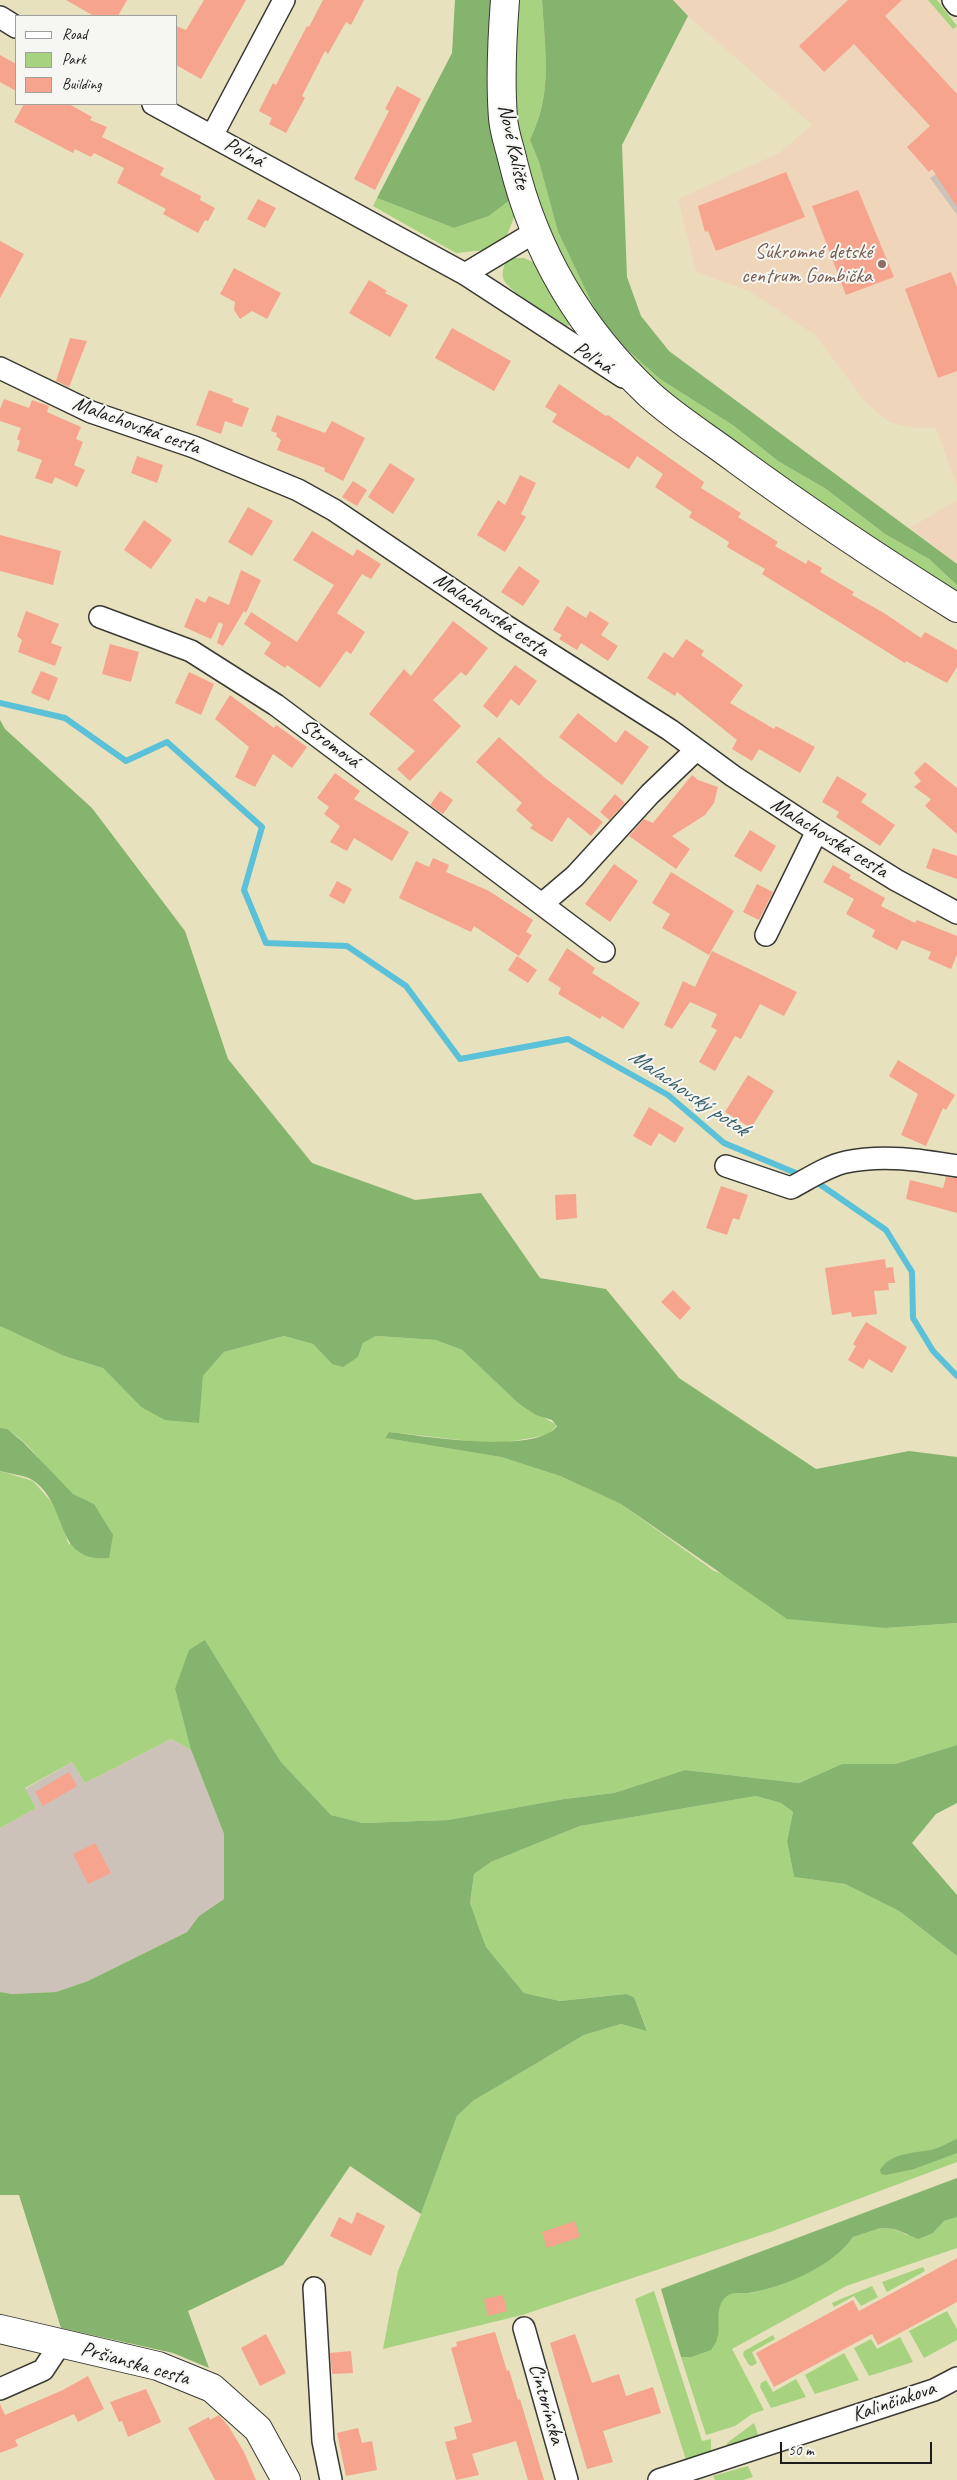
<!DOCTYPE html>
<meta charset="utf-8">
<style>
body{margin:0}
#map{position:relative;width:957px;height:2480px;overflow:hidden;background:#e7e1be;font-family:Caveat,sans-serif}
canvas{display:block}
.legend{position:absolute;left:15px;top:15px;width:162px;height:90px;box-sizing:border-box;background:#f6f6f2;border:1px solid #9f9f9c;margin:0;padding:6px 9px;list-style:none;font-size:15px;color:#1c1c1c}
.legend li{display:flex;align-items:center;gap:10px;height:25px}
.legend b{width:25px;border:1px solid #9f9f9c}
.scale{position:absolute;left:780px;top:2442px;width:152px;height:22px;box-sizing:border-box;border:2px solid #1c1c1c;border-top:0;padding-left:6px;font-size:15px;line-height:18px;white-space:nowrap;color:#1c1c1c;-webkit-text-stroke:4px #f6f6f2;paint-order:stroke}
</style>
<div id="map">
<canvas width="957" height="2480"></canvas>
<ul class="legend">
<li><b style="height:6px;background:#fff"></b>Road</li>
<li><b style="height:14px;background:#a7d27f"></b>Park</li>
<li><b style="height:14px;background:#f6a48d"></b>Building</li>
</ul>
<div class="scale">50 m</div>
</div>
<script>
const ctx = document.querySelector('canvas').getContext('2d');
ctx.lineJoin = 'round';
function paint(path, color) {
  ctx.fillStyle = color;
  ctx.fill(path, 'evenodd');
}
function trace(path, color, width, dash) {
  ctx.strokeStyle = color;
  ctx.lineWidth = width;
  ctx.lineCap = dash ? 'butt' : 'round';
  ctx.setLineDash(dash || []);
  ctx.stroke(path);
}
function write(font, color, halo, rows, align = 'center') {
  ctx.font = font + ' Caveat,sans-serif';
  ctx.lineWidth = 4;
  ctx.setLineDash([]);
  ctx.textBaseline = 'middle';
  ctx.strokeStyle = halo;
  ctx.fillStyle = color;
  for (const [text, x, y, turn = 0] of rows) {
    ctx.save();
    ctx.translate(x, y);
    ctx.rotate((+turn || 0) * Math.PI / 180);
    ctx.textAlign = isNaN(turn) ? turn : align;
    if (halo) ctx.strokeText(text, 0, 0);
    ctx.fillText(text, 0, 0);
    ctx.restore();
  }
}
paint(new Path2D(`
 M 673,0 L 928,0 L 953,29 L 957,26 L 957,161 L 930,178 L 957,215 L 957,487 L 936,428 L 913,428 L 889,422 L 865,402 L 816,336 L 749,291 L 696,272 L 678,199 L 779,153 L 812,125 L 688,16 Z
 M 957,500 L 957,564 L 910,528 Z`), '#efd6bb');
paint(new Path2D(`
 M 957,161 L 957,215 L 930,178 Z
 M 171,1739 L 191,1750 L 224,1834 L 224,1899 L 199,1916 L 187,1932 L 88,1981 L 56,1992 L 12,1994 L 0,1992 L 0,1828 L 36,1808 L 25,1789 L 72,1762 L 85,1783 Z`), '#cdc2b9');
paint(new Path2D(`
 M 519,0 L 542,0 C 545,52 553,91 530,140 L 539,162 L 558,232 L 599,318 C 578,287 553,255 541,219 C 515,143 511,79 519,0 Z
 M 928,0 L 937,0 L 957,26 L 953,29 Z
 M 377,198 L 454,228 L 489,216 L 510,200 L 515,215 L 507,235 L 485,250 L 456,253 L 373,206 Z
 M 513,258 L 524,258 L 535,263 L 570,325 L 567,326 C 552,316 515,295 505,282 C 501,276 503,269 505,263 Z
 M 624,347 L 660,379 L 734,426 L 778,461 L 826,489 L 885,534 L 929,559 L 957,585 L 957,592 L 821,504 L 729,439 L 657,383 Z
 M 0,1326 L 64,1356 L 103,1368 L 141,1407 L 198,1423 L 203,1376 L 224,1352 L 284,1336 L 313,1344 L 332,1364 L 358,1357 L 363,1343 L 376,1336 L 436,1340 L 462,1350 L 518,1403 L 557,1425 L 548,1435 L 496,1444 L 389,1432 L 385,1438 L 501,1457 L 560,1476 L 621,1504 L 714,1571 L 886,1628 L 957,1623 L 957,1745 L 895,1764 L 842,1764 L 799,1783 L 685,1770 L 614,1793 L 564,1799 L 448,1820 L 363,1823 L 331,1815 L 281,1762 L 205,1640 L 175,1689 L 191,1750 L 171,1739 L 85,1783 L 72,1762 L 25,1788 L 36,1808 L 0,1828 L 0,1471 L 33,1481 L 55,1506 L 69,1545 L 94,1504 C 88,1501 79,1498 73,1494 C 49,1478 28,1434 0,1428 Z
 M 756,1796 L 781,1803 L 793,1812 L 787,1841 L 794,1877 L 845,1884 L 899,1911 L 957,1956 L 957,2162 L 773,2231 L 522,2315 L 383,2349 L 398,2271 L 421,2214 L 457,2116 L 473,2101 L 584,2035 L 621,2024 L 647,2030 L 634,1997 L 626,1994 L 560,2001 L 524,1993 L 486,1947 L 470,1903 L 474,1874 L 491,1862 L 580,1826 Z
 M 957,2217 L 957,2248 L 846,2286 L 732,2349 L 764,2410 L 752,2414 L 735,2426 L 706,2435 L 681,2357 L 691,2357 L 718,2338 C 718,2326 715,2307 725,2297 C 733,2290 742,2294 751,2293 C 783,2286 835,2265 853,2237 L 881,2228 L 895,2229 L 907,2235 L 933,2233 L 944,2221 Z
 M 923,2267 L 925,2271 L 887,2292 L 882,2282 Z
 M 872,2286 L 878,2297 L 861,2306 L 854,2296 L 834,2307 L 832,2303 Z
 M 654,2291 L 702,2441 L 711,2439 L 711,2452 L 686,2460 L 635,2299 Z
 M 947,2311 L 957,2329 L 957,2340 L 924,2358 L 909,2331 Z
 M 773,2335 L 775,2339 L 752,2352 L 757,2363 L 752,2366 L 749,2365 L 743,2355 L 744,2351 Z
 M 900,2337 L 913,2362 L 869,2376 L 854,2348 L 871,2339 L 877,2349 Z
 M 844,2353 L 859,2380 L 815,2394 L 805,2375 Z
 M 796,2379 L 806,2397 L 771,2408 L 760,2387 L 761,2383 L 766,2380 L 773,2392 Z
 M 754,2423 L 759,2437 L 727,2447 L 727,2443 Z
 M 748,2466 L 753,2477 L 743,2480 L 715,2480 L 713,2476 Z`), '#a7d27f');
paint(new Path2D(`
 M 455,0 L 492,0 L 488,90 L 496,154 L 510,200 L 489,216 L 454,228 L 377,198 L 452,53 Z
 M 542,0 L 673,0 L 688,16 L 622,145 L 627,277 L 641,316 L 669,351 L 957,564 L 957,585 L 929,559 L 885,534 L 826,489 L 778,461 L 734,426 L 660,379 L 624,347 L 599,318 L 558,232 L 539,162 L 530,140 C 553,92 545,52 542,0 Z
 M 0,720 L 5,729 L 92,808 L 185,931 L 228,1059 L 312,1163 L 415,1200 L 481,1193 L 540,1278 L 606,1289 L 679,1378 L 816,1469 L 909,1451 L 957,1457 L 957,1623 L 886,1628 L 787,1619 L 621,1504 L 560,1476 L 501,1457 L 385,1438 L 389,1432 C 423,1436 536,1455 557,1426 L 552,1420 L 536,1415 L 518,1403 L 462,1350 L 436,1340 L 376,1336 L 363,1343 L 358,1357 L 343,1367 L 332,1364 L 313,1344 L 284,1336 L 224,1352 L 203,1376 L 199,1423 L 165,1420 L 141,1407 L 103,1368 L 64,1356 L 0,1326 Z
 M 0,1428 L 7,1429 L 23,1442 L 73,1494 L 94,1504 L 113,1535 L 109,1558 C 53,1563 70,1507 34,1481 C 26,1475 10,1474 0,1471 Z
 M 205,1640 L 281,1762 L 331,1815 L 363,1823 L 448,1820 L 564,1799 L 614,1793 L 685,1770 L 799,1783 L 842,1764 L 895,1764 L 957,1745 L 957,1803 L 936,1814 L 912,1843 L 957,1895 L 957,1956 L 899,1911 L 845,1884 L 794,1877 L 787,1841 L 793,1812 L 781,1803 L 756,1796 L 580,1826 L 491,1862 L 474,1874 L 470,1903 L 486,1947 L 524,1993 L 560,2001 L 626,1994 L 634,1997 L 647,2031 L 621,2024 L 584,2035 L 473,2101 L 457,2116 L 421,2214 L 350,2166 L 283,2265 L 188,2311 L 209,2368 L 173,2353 L 61,2328 L 19,2195 L 0,2195 L 0,1992 L 12,1994 L 56,1992 L 88,1981 L 187,1932 L 199,1916 L 224,1899 L 224,1834 L 191,1750 L 175,1689 L 189,1650 Z
 M 957,2139 L 957,2153 L 914,2169 L 886,2175 L 881,2174 L 880,2170 C 890,2153 913,2153 931,2150 C 940,2148 949,2142 957,2139 Z
 M 957,2178 L 957,2217 L 944,2221 L 933,2233 L 918,2239 L 895,2229 L 881,2228 L 853,2237 C 835,2265 782,2288 749,2293 C 741,2294 731,2290 724,2299 C 715,2310 720,2323 718,2336 C 717,2341 714,2346 711,2350 L 691,2357 L 681,2357 L 661,2289 Z`), '#85b46e');
trace(new Path2D(`
 M 0,703 L 65,718 L 126,761 L 167,742 L 262,827 L 244,890 L 266,943 L 347,946 L 406,986 L 460,1059 L 568,1039 L 668,1095 L 724,1143 L 803,1176
 M 815,1181 L 886,1230 L 912,1272 L 913,1318 L 933,1351 L 957,1376`), '#5bc1d9', 6);
paint(new Path2D(`
 M 66,0 L 127,0 L 118,16 L 94,16 Z
 M 204,0 L 246,0 L 201,79 L 176,65 L 176,26 L 186,30 Z
 M 323,0 L 364,0 L 351,25 L 346,22 L 328,54 L 325,51 L 302,96 L 305,98 L 286,133 L 269,124 L 272,118 L 259,111 L 273,83 L 276,85 L 307,26 L 309,27 Z
 M 848,0 L 902,0 L 885,16 L 957,94 L 957,207 L 932,169 L 929,172 L 907,147 L 930,126 L 854,44 L 824,72 L 799,46 Z
 M 0,55 L 16,64 L 16,91 L 0,82 Z
 M 397,86 L 421,99 L 375,190 L 354,179 L 389,111 L 385,109 Z
 M 24,104 L 69,104 L 92,117 L 90,120 L 107,127 L 102,137 L 164,168 L 160,175 L 201,196 L 200,200 L 215,208 L 208,221 L 205,220 L 198,233 L 163,214 L 166,209 L 117,183 L 124,168 L 94,153 L 91,157 L 75,149 L 73,153 L 14,122 Z
 M 786,172 L 805,217 L 716,251 L 708,231 L 705,232 L 698,206 Z
 M 858,190 L 894,277 L 846,295 L 812,206 Z
 M 258,199 L 276,208 L 265,228 L 247,219 Z
 M 0,241 L 24,254 L 0,298 Z
 M 234,268 L 281,293 L 267,319 L 252,311 L 240,319 L 234,310 L 235,302 L 220,294 Z
 M 951,272 L 957,287 L 957,371 L 938,378 L 905,289 Z
 M 369,280 L 387,291 L 385,293 L 408,305 L 390,337 L 349,313 Z
 M 452,328 L 511,361 L 494,391 L 435,358 Z
 M 70,338 L 87,341 L 69,387 L 56,381 Z
 M 559,384 L 606,416 L 608,415 L 704,482 L 701,488 L 741,513 L 738,517 L 778,542 L 775,546 L 806,564 L 808,560 L 822,568 L 820,572 L 854,592 L 852,595 L 884,613 L 921,638 L 925,632 L 957,650 L 957,667 L 947,683 L 906,661 L 905,663 L 762,574 L 765,569 L 727,547 L 729,542 L 689,517 L 692,512 L 655,487 L 663,474 L 637,456 L 629,469 L 552,422 L 557,414 L 545,407 Z
 M 209,390 L 233,399 L 232,402 L 249,408 L 242,427 L 225,421 L 221,434 L 196,425 Z
 M 4,399 L 29,408 L 32,400 L 49,406 L 47,412 L 81,427 L 76,439 L 83,442 L 74,465 L 85,470 L 77,487 L 55,477 L 52,484 L 35,478 L 42,460 L 17,451 L 20,441 L 17,439 L 21,428 L 0,421 L 0,409 Z
 M 277,415 L 325,433 L 332,421 L 365,438 L 343,481 L 324,471 L 325,468 L 277,450 L 281,440 L 276,436 L 277,433 L 271,431 Z
 M 137,456 L 163,465 L 157,483 L 131,473 Z
 M 390,463 L 415,479 L 393,514 L 368,497 Z
 M 520,475 L 536,483 L 521,514 L 526,517 L 505,552 L 477,535 L 498,500 L 505,505 Z
 M 353,481 L 367,490 L 357,506 L 342,497 Z
 M 248,507 L 273,521 L 252,556 L 228,542 Z
 M 144,520 L 172,540 L 151,569 L 124,550 Z
 M 312,531 L 353,556 L 357,549 L 381,564 L 371,579 L 362,574 L 337,613 L 365,632 L 351,654 L 346,651 L 320,688 L 287,665 L 285,668 L 264,654 L 271,643 L 244,624 L 251,612 L 297,642 L 334,585 L 293,560 Z
 M 0,535 L 61,551 L 53,585 L 0,571 Z
 M 519,566 L 540,581 L 523,606 L 501,592 Z
 M 241,570 L 261,580 L 246,613 L 244,611 L 223,646 L 217,643 L 223,624 L 219,622 L 211,639 L 184,627 L 196,598 L 205,603 L 209,596 L 229,605 Z
 M 567,606 L 586,618 L 590,611 L 609,623 L 601,635 L 618,646 L 608,661 L 581,643 L 577,650 L 559,639 L 562,635 L 553,630 Z
 M 26,611 L 59,624 L 51,643 L 62,647 L 55,666 L 18,652 L 22,640 L 17,636 Z
 M 453,621 L 488,648 L 466,676 L 461,672 L 433,700 L 461,726 L 410,781 L 397,769 L 415,751 L 369,714 L 404,669 L 411,676 Z
 M 686,639 L 704,651 L 701,655 L 743,685 L 730,703 L 774,729 L 776,726 L 815,747 L 800,773 L 759,749 L 752,761 L 732,749 L 737,740 L 677,692 L 675,696 L 647,678 L 664,652 L 673,658 Z
 M 110,644 L 139,652 L 131,682 L 102,674 Z
 M 515,665 L 537,681 L 519,706 L 511,699 L 497,718 L 483,706 Z
 M 41,671 L 58,678 L 49,701 L 31,693 Z
 M 189,672 L 214,684 L 201,715 L 175,703 Z
 M 230,695 L 274,728 L 276,725 L 307,747 L 292,768 L 273,754 L 255,787 L 235,777 L 249,747 L 215,719 Z
 M 578,713 L 616,743 L 625,730 L 649,747 L 622,785 L 559,737 Z
 M 499,737 L 545,778 L 603,822 L 591,836 L 568,817 L 552,842 L 530,828 L 533,825 L 516,810 L 522,803 L 476,762 Z
 M 925,762 L 957,788 L 957,834 L 925,806 L 931,799 L 914,787 L 921,781 L 914,773 Z
 M 335,773 L 360,791 L 354,799 L 409,832 L 392,861 L 354,838 L 347,851 L 330,842 L 340,826 L 324,814 L 329,807 L 317,798 Z
 M 692,775 L 698,780 L 718,787 L 714,803 L 705,815 L 672,836 L 690,849 L 676,869 L 629,836 L 644,819 L 653,823 Z
 M 837,776 L 867,794 L 861,802 L 895,825 L 880,846 L 836,817 L 839,812 L 822,802 Z
 M 440,791 L 453,800 L 443,814 L 430,805 Z
 M 615,794 L 625,803 L 609,820 L 600,812 Z
 M 750,830 L 776,846 L 761,872 L 734,856 Z
 M 933,848 L 957,856 L 957,879 L 926,868 Z
 M 433,858 L 449,865 L 446,872 L 489,891 L 533,920 L 526,932 L 532,935 L 519,956 L 474,926 L 471,932 L 399,898 L 416,861 L 429,867 Z
 M 614,864 L 638,881 L 610,922 L 585,904 Z
 M 833,865 L 851,875 L 849,878 L 885,898 L 881,906 L 915,923 L 917,920 L 957,936 L 957,955 L 951,969 L 928,959 L 931,952 L 902,940 L 897,950 L 872,937 L 875,930 L 846,914 L 854,899 L 823,882 Z
 M 671,872 L 734,911 L 709,955 L 662,928 L 670,914 L 652,903 Z
 M 337,881 L 352,889 L 344,904 L 329,896 Z
 M 757,884 L 773,892 L 759,920 L 743,912 Z
 M 567,948 L 595,968 L 592,973 L 640,1003 L 623,1029 L 602,1016 L 600,1019 L 558,994 L 561,988 L 548,980 Z
 M 712,951 L 797,992 L 784,1016 L 760,1004 L 741,1039 L 735,1036 L 715,1071 L 699,1062 L 717,1030 L 711,1027 L 717,1014 L 690,1002 L 672,1029 L 664,1025 L 683,981 L 695,987 Z
 M 517,956 L 537,970 L 528,983 L 508,970 Z
 M 898,1060 L 955,1095 L 946,1110 L 943,1108 L 926,1146 L 901,1135 L 918,1094 L 889,1076 Z
 M 748,1075 L 774,1091 L 751,1128 L 725,1112 Z
 M 649,1107 L 684,1128 L 675,1143 L 659,1133 L 651,1146 L 633,1136 Z
 M 946,1177 L 957,1178 L 957,1213 L 906,1199 L 910,1180 L 943,1188 Z
 M 721,1186 L 748,1195 L 739,1220 L 733,1218 L 727,1235 L 706,1228 Z
 M 576,1194 L 577,1218 L 556,1220 L 555,1195 Z
 M 885,1259 L 886,1268 L 893,1267 L 895,1283 L 888,1283 L 889,1290 L 874,1291 L 877,1314 L 852,1317 L 851,1312 L 832,1315 L 825,1268 Z
 M 673,1290 L 691,1308 L 680,1320 L 661,1302 Z
 M 866,1322 L 907,1347 L 892,1373 L 869,1359 L 863,1369 L 848,1360 L 856,1346 L 853,1344 Z
 M 69,1772 L 77,1786 L 43,1806 L 35,1792 Z
 M 95,1843 L 111,1873 L 88,1884 L 73,1854 Z
 M 357,2212 L 385,2226 L 371,2256 L 330,2236 L 339,2217 L 352,2224 Z
 M 575,2221 L 580,2237 L 547,2248 L 542,2232 Z
 M 957,2258 L 957,2302 L 878,2345 L 872,2334 L 774,2387 L 756,2353 L 853,2300 L 859,2311 Z
 M 503,2295 L 507,2311 L 488,2316 L 484,2299 Z
 M 495,2332 L 507,2371 L 509,2370 L 518,2400 L 520,2399 L 544,2480 L 528,2480 L 516,2441 L 472,2454 L 479,2475 L 456,2480 L 445,2442 L 457,2439 L 454,2427 L 472,2422 L 451,2348 L 457,2346 L 456,2342 Z
 M 266,2334 L 286,2373 L 260,2386 L 241,2348 Z
 M 575,2334 L 592,2383 L 619,2374 L 626,2396 L 653,2387 L 661,2413 L 603,2431 L 613,2462 L 587,2469 L 550,2343 Z
 M 351,2351 L 353,2373 L 332,2374 L 330,2353 Z
 M 88,2376 L 104,2409 L 78,2422 L 74,2414 L 15,2440 L 18,2446 L 0,2453 L 0,2404 L 5,2415 L 63,2390 Z
 M 146,2389 L 161,2422 L 128,2437 L 122,2421 L 119,2422 L 110,2402 Z
 M 219,2415 L 229,2427 L 244,2452 L 256,2480 L 215,2480 L 188,2428 L 209,2417 L 210,2420 Z
 M 358,2428 L 362,2443 L 372,2441 L 377,2470 L 346,2476 L 337,2433 Z`), '#f6a48d');
const street = new Path2D(`
 M 953,0 L 957,5
 M 0,17 L 16,27
 M 153,104 L 465,274 L 623,377
 M 212,136 L 284,0
 M 465,274 L 535,232
 M 0,368 L 91,412 L 194,447 L 298,490 L 334,510 L 506,626 L 670,730 L 733,776 L 817,831 L 896,880 L 957,913
 M 100,617 L 191,651 L 276,705 L 604,951
 M 542,904 L 575,876 L 650,794 L 696,750
 M 766,935 L 817,831
 M 726,1166 L 791,1188 C 808,1179 827,1166 846,1162 C 883,1154 921,1160 957,1166
 M 314,2288 L 323,2441 L 331,2480
 M 524,2328 L 567,2480
 M 0,2389 L 43,2370 L 61,2343
 M 659,2480 L 934,2390 L 957,2378`);
const secondary = new Path2D(`
 M 505,0 C 502,39 500,79 503,118 C 504,133 510,148 513,162 C 535,253 580,329 649,394 C 675,418 708,438 737,460 C 808,512 882,561 957,608
 M 0,2329 L 158,2366 L 212,2388 L 258,2429 L 286,2480`);
trace(street, '#3a3a34', 24);
trace(secondary, '#3a3a34', 30);
trace(street, '#fff', 21);
trace(secondary, '#fff', 28);
for (const [x, y, r, color] of [
 [882,264,5,"#8d6e63"]
]) {
  const dot = new Path2D();
  dot.arc(x, y, r, 0, 2 * Math.PI);
  ctx.fillStyle = color;
  ctx.fill(dot);
  trace(dot, '#f6f6f2', 2);
}
write('21px', '#1c1c1c', '#f6f6f2', [
 ["Nové Kalište",513,147,78],
 ["Poľná",244,153,28],
 ["Poľná",593,358,33],
 ["Malachovská cesta",136,426,20],
 ["Malachovská cesta",491,615,34],
 ["Stromová",330,744,36],
 ["Malachovská cesta",829,838,32],
 ["Pršianska cesta",135,2364,16],
 ["Kalinčiakova",894,2402,-19],
 ["Cintorínska",546,2404,74]
]);
write('21px', '#785e54', '#f6f6f2', [
 ["Súkromné detské",872,252],
 ["centrum Gombička",872,276]
], 'right');
write('italic 22px', '#355e68', '#f6f6f2', [
 ["Malachovský potok",688,1093,34]
]);
</script>
